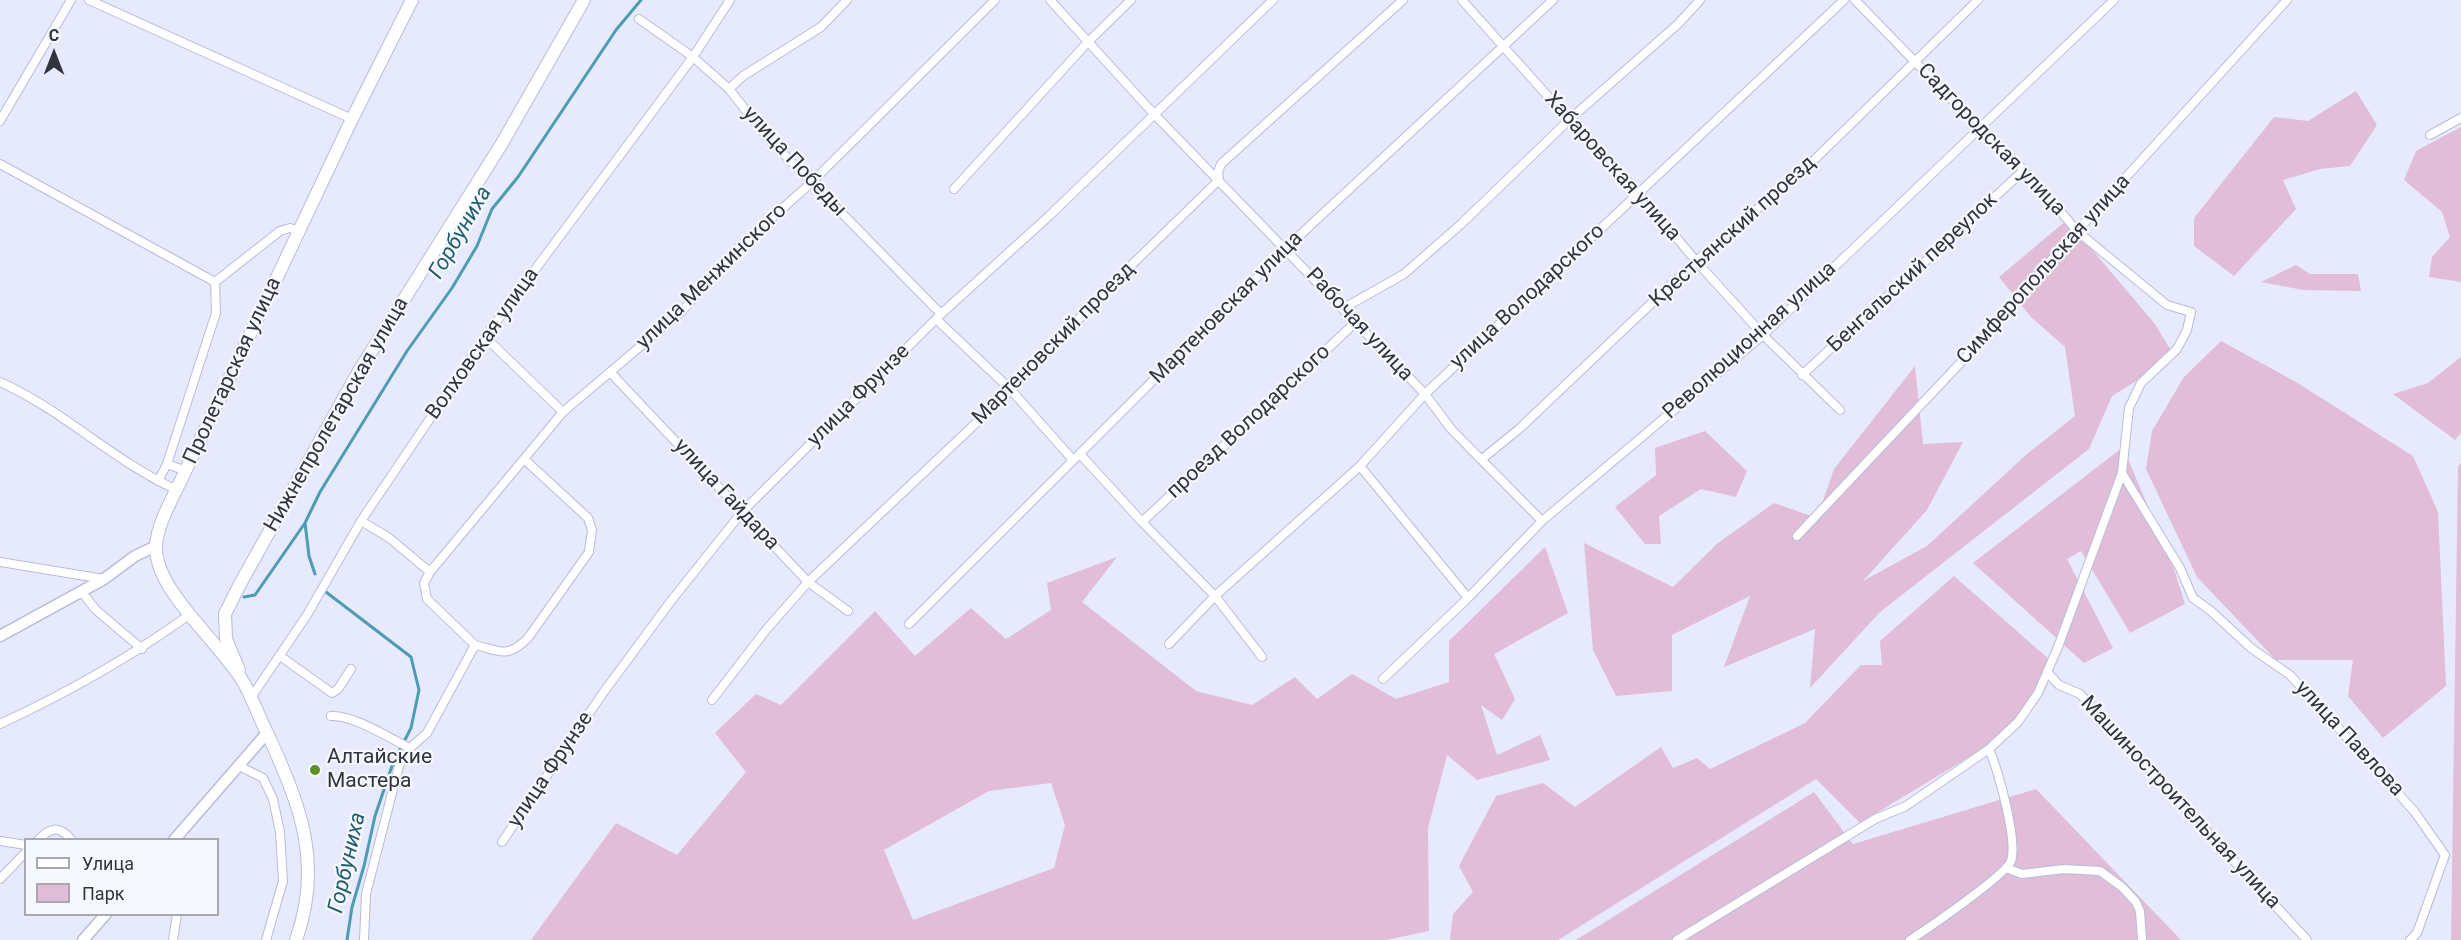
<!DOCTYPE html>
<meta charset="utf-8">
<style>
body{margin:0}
#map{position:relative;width:2461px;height:940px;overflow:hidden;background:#e6eafc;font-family:Roboto,sans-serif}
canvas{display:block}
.legend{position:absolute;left:24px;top:838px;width:195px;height:78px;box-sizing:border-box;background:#f6f8fe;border:2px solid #a7a9b1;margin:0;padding:8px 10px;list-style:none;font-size:18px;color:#31333e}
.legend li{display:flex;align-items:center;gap:12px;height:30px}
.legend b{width:30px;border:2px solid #a7a9b1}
.north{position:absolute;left:24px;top:24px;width:60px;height:60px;-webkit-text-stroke:4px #f6f8fe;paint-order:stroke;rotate:0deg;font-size:16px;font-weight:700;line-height:24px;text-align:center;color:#31333e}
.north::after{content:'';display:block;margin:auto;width:21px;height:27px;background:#31333e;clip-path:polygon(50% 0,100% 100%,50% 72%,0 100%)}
</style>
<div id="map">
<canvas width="2461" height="940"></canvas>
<ul class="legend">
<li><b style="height:8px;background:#fff"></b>Улица</li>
<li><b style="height:16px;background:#e1bdd8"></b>Парк</li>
</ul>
<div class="north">С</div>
</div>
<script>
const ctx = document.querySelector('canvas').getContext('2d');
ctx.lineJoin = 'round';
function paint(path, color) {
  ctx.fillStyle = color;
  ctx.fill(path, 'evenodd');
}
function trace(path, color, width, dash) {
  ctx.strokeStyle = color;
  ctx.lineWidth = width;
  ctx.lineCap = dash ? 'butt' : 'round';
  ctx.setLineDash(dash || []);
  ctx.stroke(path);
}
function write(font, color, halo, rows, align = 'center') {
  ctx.font = font + ' Roboto,sans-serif';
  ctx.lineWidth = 4.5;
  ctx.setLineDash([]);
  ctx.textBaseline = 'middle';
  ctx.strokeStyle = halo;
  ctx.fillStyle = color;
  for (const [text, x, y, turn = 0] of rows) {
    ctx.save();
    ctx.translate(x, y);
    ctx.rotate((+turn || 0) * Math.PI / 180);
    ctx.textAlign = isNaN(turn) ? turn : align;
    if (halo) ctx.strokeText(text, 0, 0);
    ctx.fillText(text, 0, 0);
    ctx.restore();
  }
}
paint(new Path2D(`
 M 2356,91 L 2377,125 L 2350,166 L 2320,169 L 2283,180 L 2296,209 L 2234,276 L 2194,246 L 2194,218 L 2274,117 L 2308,121 Z
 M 2461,127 L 2461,282 L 2429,277 L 2432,257 L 2450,237 L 2442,212 L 2404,180 L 2416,151 Z
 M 2067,220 L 2155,324 L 2175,357 L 2112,396 L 2089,449 L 1880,612 L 1810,688 L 1815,629 L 1724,667 L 1750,596 L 1672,635 L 1672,691 L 1616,696 L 1593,650 L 1584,543 L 1673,587 L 1718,543 L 1774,503 L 1817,518 L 1834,469 L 1915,366 L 1923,444 L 1963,442 L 1927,510 L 1863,581 L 1927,546 L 2027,454 L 2075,416 L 2065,347 L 2031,317 L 1999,277 Z
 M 2296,265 L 2310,274 L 2358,274 L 2361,291 L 2303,290 L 2261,282 Z
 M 2221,341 L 2296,382 L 2413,456 L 2438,512 L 2446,686 L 2383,738 L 2348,696 L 2353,660 L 2276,660 L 2197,577 L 2146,469 L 2152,431 L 2184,377 Z
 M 2461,357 L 2461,433 L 2455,440 L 2393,394 L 2428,383 Z
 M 1705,431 L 1747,471 L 1736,497 L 1701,489 L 1659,516 L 1661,544 L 1645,544 L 1615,507 L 1656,475 L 1655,448 Z
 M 2123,447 L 2174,569 L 2185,604 L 2130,633 L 2081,551 L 2067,559 L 2113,648 L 2084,663 L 1973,563 Z
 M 2461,463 L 2461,940 L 2451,940 L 2458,466 Z
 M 1545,547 L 1568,613 L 1494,654 L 1515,699 L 1502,720 L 1481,705 L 1497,755 L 1540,735 L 1550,760 L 1477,780 L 1447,755 L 1428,828 L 1429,931 L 1386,940 L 531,940 L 616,823 L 677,855 L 746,772 L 715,733 L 756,694 L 781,705 L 875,611 L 915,656 L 971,608 L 1006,639 L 1051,610 L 1047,583 L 1117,557 L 1082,602 L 1196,691 L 1252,705 L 1295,677 L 1317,699 L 1352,674 L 1396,699 L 1449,682 L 1449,641 ZM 1051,783 L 1065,825 L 1054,868 L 913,920 L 884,850 L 989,791 Z
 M 1954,576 L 2051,661 L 2040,698 L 2007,734 L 1860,823 L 1816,779 L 1558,940 L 1450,940 L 1453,914 L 1473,892 L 1459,866 L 1496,796 L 1543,783 L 1575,807 L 1661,747 L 1673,768 L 1697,758 L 1710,769 L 1805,723 L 1861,665 L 1882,665 L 1880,641 Z
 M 2036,789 L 2181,940 L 1576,940 L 1814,792 L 1853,844 Z`), '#e1bdd8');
trace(new Path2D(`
 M 315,574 L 309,556 L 305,523 L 320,492 L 407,351 L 452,288 L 477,246 L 492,209 L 518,177 L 616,30 L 641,0
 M 326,592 L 411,657 L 419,690 L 411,728 L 393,763 L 375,816 L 364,866 L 352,907 L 347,940
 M 244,597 L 255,595 L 305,523`), '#4d9cb3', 3);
const minor = new Path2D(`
 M 89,0 L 352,119
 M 1050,0 L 1154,114 L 1425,394 L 1451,429 L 1542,521
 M 1462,0 L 1569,120 L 1639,193 L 1696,261 L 1763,335 L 1840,410
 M 1855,0 L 1962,110 L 2034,180 L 2077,231 L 2167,305 L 2191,312 L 2187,330 L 2177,349 L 2141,383 L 2129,408 L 2122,473 L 2180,568 L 2193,598 L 2211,611 L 2251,648 L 2290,675 L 2414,811 L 2445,855 L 2417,933 L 2410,940
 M 639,19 L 693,57 L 729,89 L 766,136 L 941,314
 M 729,89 L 743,76 L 821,27 L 847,0
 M 0,121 L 71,0
 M 2430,135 L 2461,118
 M 0,164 L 215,282
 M 954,189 L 1087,43 L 1131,0
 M 1344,308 L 1404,274 L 1460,225 L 1569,120 L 1678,24 L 1700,0
 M 936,319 L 1011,390 L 1073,460
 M 485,337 L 563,412
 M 610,372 L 808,582 L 848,611
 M 1802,375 L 2024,170
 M 0,382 C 63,410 113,461 177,490
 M 1080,454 L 1142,522 L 1215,596 L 1262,657
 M 1482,459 L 1519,429 L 1696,261 L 1809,165 L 1978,0
 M 167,464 L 186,471
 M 1360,466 L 1468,598
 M 158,481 L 167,464 L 216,313 L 215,282 L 280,231 L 290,228 L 300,231
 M 361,521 L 388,537 L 430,572
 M 1142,522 L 1356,322
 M 1797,536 L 1966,357 L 2077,231 L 2287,0
 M 0,562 L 104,579
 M 81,591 L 96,610 L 142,649
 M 909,624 L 1286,248 L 1553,0
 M 1169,644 L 1215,596 L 1360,466 L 1425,394 L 1844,0
 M 475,645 L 427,599 L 424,583 L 430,572 L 563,412 L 682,311 L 738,248 L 811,183 L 995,0
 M 280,656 L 332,693 L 338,689 L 351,669
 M 2047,672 L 2059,685 L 2080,694 L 2307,940
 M 1383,679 L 1468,598 L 1542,521 L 1763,335 L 2114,0
 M 250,699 L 307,615 L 361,521 L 485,337 L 693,57 L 730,0
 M 712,700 L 766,630 L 808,582 L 1011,390 L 1114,282 L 1219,180 L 1218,172 L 1221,164 L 1403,0
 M 331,716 C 352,714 391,739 410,748
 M 0,724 C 67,693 129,658 189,615
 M 239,766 L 263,778 L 273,799 L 280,832 L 283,881 L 266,940
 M 38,840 C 51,827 59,825 72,840
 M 0,841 L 26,845
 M 502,842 L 603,693 L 671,601 L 742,512 L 941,314 L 1049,216 L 1273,0
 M 2006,868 L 2022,874 L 2064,869 L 2100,871 L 2122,887 L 2136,902 L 2140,911 L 2142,940
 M 0,879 L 26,852
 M 173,940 L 177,914
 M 364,940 L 366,894 L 399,766 L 410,748 L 427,733 L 475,645 C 500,651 507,659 528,638 L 589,552 L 592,530 L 588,518 L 524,459
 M 1677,940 L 1875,819 L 1906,806 L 1989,749 L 2018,722 L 2038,693 L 2058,647 L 2122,473
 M 1910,940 C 1927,929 2006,875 2011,861 C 2018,840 1998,770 1989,749`);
const tertiary = new Path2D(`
 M 0,636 L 104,579 L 135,556 L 156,546
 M 174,840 L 267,733
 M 83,940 L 106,914`);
const primary = new Path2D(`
 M 239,670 L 226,639 L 225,614 L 240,584 L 359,371 L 501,145 L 584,0
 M 296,940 C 323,864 301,808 270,739 C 261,722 254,702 245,685 C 238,672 225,657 215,645 C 195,620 154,580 156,545 C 158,522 173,498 182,478 L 352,119 L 412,0`);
trace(minor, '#b7bcd9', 10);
trace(tertiary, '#b7bcd9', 13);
trace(primary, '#b7bcd9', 14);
trace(minor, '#fff', 8);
trace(tertiary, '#fff', 10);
trace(primary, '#fff', 12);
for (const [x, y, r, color] of [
 [315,770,6,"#5b8e27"]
]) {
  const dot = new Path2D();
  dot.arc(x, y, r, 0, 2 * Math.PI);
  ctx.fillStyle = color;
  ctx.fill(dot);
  trace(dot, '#f6f8fe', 2);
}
write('21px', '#31333e', '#f6f8fe', [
 ["Садгородская улица",1991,140,46],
 ["улица Победы",794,162,47],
 ["Хабаровская улица",1612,167,48],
 ["Крестьянский проезд",1733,232,-42],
 ["Симферопольская улица",2044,270,-48],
 ["Бенгальский переулок",1913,273,-43],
 ["улица Менжинского",712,277,-44],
 ["улица Володарского",1528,297,-43],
 ["Мартеновская улица",1227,308,-45],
 ["Рабочая улица",1359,325,47],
 ["Революционная улица",1750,341,-42],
 ["Волховская улица",483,344,-55],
 ["Мартеновский проезд",1054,344,-45],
 ["Пролетарская улица",233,371,-65],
 ["улица Фрунзе",859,396,-45],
 ["Нижнепролетарская улица",337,415,-60],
 ["проезд Володарского",1249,422,-43],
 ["улица Гайдара",726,495,47],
 ["улица Павлова",2349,739,47],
 ["улица Фрунзе",551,770,-56],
 ["Машиностроительная улица",2180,803,47]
]);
write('21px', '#31333e', '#f6f8fe', [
 ["Алтайские",327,758],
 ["Мастера",327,782]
], 'left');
write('italic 22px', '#1e5e6f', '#f6f8fe', [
 ["Горбуниха",461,233,-60],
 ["Горбуниха",348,863,-77]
]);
</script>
